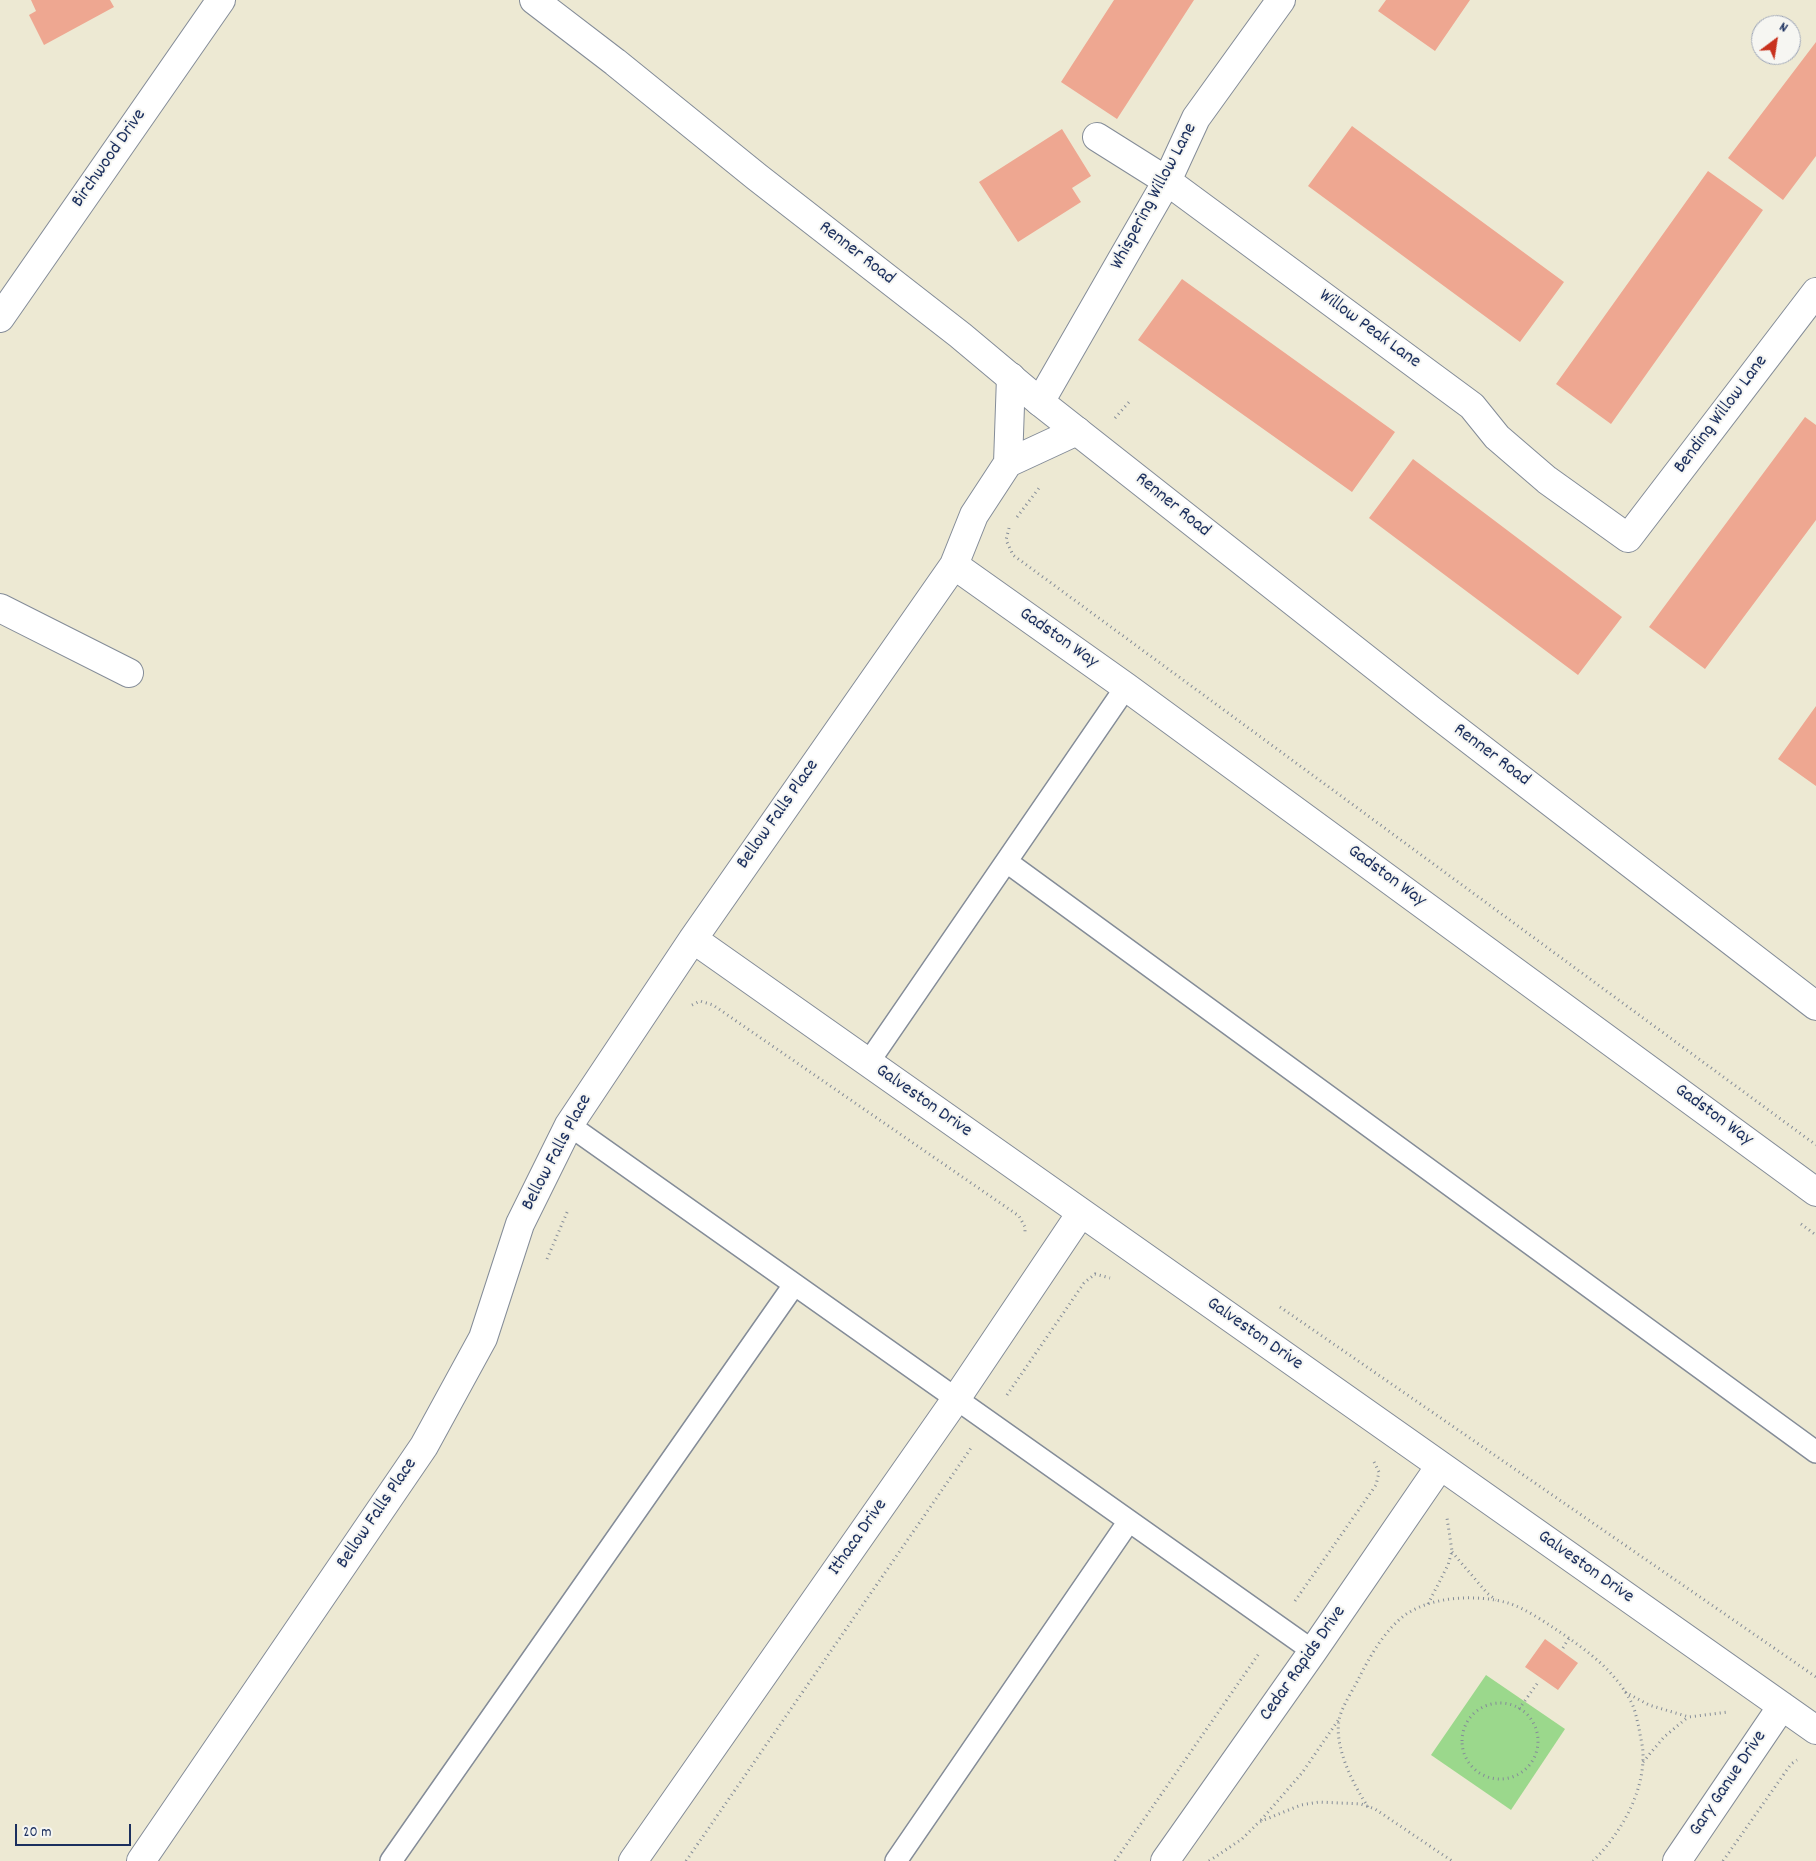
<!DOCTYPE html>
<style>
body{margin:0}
#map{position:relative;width:1816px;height:1861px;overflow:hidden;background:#ede9d3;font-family:Dekko,sans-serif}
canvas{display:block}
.north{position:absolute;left:1751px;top:15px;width:50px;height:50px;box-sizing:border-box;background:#f6f6f2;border:1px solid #9ea6b7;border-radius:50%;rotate:31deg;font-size:14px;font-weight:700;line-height:20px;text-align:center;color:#1b2f5e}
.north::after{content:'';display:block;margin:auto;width:18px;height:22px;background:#c8321e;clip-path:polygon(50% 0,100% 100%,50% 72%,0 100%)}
.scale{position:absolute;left:15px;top:1824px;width:116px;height:22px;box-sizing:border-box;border:2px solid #1b2f5e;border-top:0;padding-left:6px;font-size:15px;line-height:18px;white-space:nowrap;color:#1b2f5e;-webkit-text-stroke:4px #f6f6f2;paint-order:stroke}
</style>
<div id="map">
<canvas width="1816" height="1861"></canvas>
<div class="north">N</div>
<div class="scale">20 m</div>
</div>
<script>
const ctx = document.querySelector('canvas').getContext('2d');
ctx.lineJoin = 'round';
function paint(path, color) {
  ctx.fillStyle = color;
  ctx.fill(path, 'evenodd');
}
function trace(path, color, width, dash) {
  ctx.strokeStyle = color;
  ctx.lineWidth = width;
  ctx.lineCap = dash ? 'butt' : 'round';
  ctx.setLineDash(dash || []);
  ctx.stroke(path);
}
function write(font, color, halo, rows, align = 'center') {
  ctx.font = font + ' Dekko,sans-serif';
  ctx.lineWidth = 4;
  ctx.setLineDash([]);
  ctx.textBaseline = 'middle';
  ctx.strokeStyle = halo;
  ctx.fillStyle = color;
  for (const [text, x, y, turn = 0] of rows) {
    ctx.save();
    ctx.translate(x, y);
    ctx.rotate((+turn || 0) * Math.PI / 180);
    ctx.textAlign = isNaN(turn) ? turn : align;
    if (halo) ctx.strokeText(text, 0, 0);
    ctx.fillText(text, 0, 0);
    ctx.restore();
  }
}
paint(new Path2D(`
 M 1486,1675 L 1565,1729 L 1511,1810 L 1431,1755 Z`), '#9bd88c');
paint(new Path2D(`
 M 31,0 L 110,0 L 114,7 L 44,45 L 29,15 L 36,11 Z
 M 1114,0 L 1194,0 L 1117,119 L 1061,82 Z
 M 1386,0 L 1470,0 L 1435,51 L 1378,11 Z
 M 1816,42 L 1816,156 L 1783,200 L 1728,158 Z
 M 1352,126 L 1564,282 L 1520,342 L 1308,186 Z
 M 1062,129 L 1091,176 L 1072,188 L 1081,202 L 1018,242 L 979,182 Z
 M 1708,171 L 1763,210 L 1611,424 L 1556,384 Z
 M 1182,279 L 1395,432 L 1352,492 L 1138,340 Z
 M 1805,417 L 1816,425 L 1816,520 L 1705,669 L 1649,627 Z
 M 1413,459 L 1622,617 L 1578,675 L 1369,518 Z
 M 1816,706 L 1816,786 L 1778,759 Z
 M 1545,1639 L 1578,1663 L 1558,1690 L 1525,1667 Z`), '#eea791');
const service = new Path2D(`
 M 1007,862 L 1816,1452
 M 868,1063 L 1126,687
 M 569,1125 L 1313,1651
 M 391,1861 L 794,1285
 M 896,1861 L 1129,1521`);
const minor = new Path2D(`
 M 1097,137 L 1167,181 L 1472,406 L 1497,437 L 1547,480 L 1628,538 L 1816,292
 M 0,318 L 221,0
 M 1040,402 L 1167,181 L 1196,118 L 1281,0
 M 1008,463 L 1011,377
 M 954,565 L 1126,687 L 1816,1192
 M 0,608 L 129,673
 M 693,939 L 1816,1730
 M 141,1861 L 424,1446 L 483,1338 L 520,1224 L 569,1125 L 693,939 L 954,565 L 974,515 L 1008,463 L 1077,431
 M 633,1861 L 956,1399 L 1081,1213
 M 1165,1861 L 1313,1651 L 1440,1466
 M 1677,1861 L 1782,1706`);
const secondary = new Path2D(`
 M 534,0 L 615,62 L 757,177 L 960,335 L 1040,402 L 1431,710 L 1816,1006`);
trace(service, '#848c98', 24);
trace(minor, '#848c98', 30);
trace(secondary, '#848c98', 30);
trace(new Path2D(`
 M 1115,418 L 1129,402
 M 1017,517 L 1039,488
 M 1009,528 L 1006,540 L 1013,555 L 1816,1145
 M 692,1005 L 700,1001 L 713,1005 L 1019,1216 L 1025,1227 L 1025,1234
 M 1801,1224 L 1816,1235
 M 547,1259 L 568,1210
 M 1280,1307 L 1816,1677
 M 1007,1395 L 1084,1283 L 1095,1274 L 1110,1278
 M 1452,1552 L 1487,1593 L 1496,1600
 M 1295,1601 L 1376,1485 L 1379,1472 L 1374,1462
 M 1428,1604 L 1448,1565 L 1452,1551 L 1447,1518
 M 1563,1648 L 1569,1638
 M 1625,1692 L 1649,1705 L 1689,1717 L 1728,1712
 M1462 1741a38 38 0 1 1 76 0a38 38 0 1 1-76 0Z
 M 1519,1709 L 1539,1681
 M 1643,1762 L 1664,1737 L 1688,1717
 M 1368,1807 C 1353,1784 1332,1744 1340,1716 C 1344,1703 1353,1690 1359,1678 C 1370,1656 1385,1630 1405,1615 C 1432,1596 1477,1594 1508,1603 C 1524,1608 1540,1619 1554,1628 C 1585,1649 1617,1671 1633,1706 C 1636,1713 1637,1721 1639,1728 C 1640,1736 1643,1746 1643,1754 C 1644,1794 1620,1834 1593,1861
 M 1261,1820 L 1302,1773 L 1339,1719
 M 686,1861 L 971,1448
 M 1115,1861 L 1260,1652
 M 1209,1861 L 1242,1839 L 1259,1822 L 1301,1805 L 1319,1802 L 1361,1804 L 1375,1809 L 1452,1861
 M 1723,1861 L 1791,1764 L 1797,1760`), '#848c98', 3, [1, 4]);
trace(service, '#fff', 21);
trace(minor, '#fff', 28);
trace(secondary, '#fff', 28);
write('19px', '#1b2f5e', '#f6f6f2', [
 ["Birchwood Drive",110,159,-55],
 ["Whispering Willow Lane",1155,197,-62],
 ["Renner Road",856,254,38],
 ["Willow Peak Lane",1369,330,36],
 ["Bending Willow Lane",1722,415,-53],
 ["Renner Road",1172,506,39],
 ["Gadston Way",1058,639,35],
 ["Renner Road",1491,756,37],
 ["Bellow Falls Place",779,815,-55],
 ["Gadston Way",1386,877,36],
 ["Galveston Drive",923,1102,35],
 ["Gadston Way",1713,1116,36],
 ["Bellow Falls Place",558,1153,-62],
 ["Galveston Drive",1254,1335,35],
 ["Bellow Falls Place",378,1514,-56],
 ["Ithaca Drive",859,1538,-55],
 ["Galveston Drive",1585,1568,35],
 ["Cedar Rapids Drive",1304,1664,-55],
 ["Gary Ganue Drive",1729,1784,-56]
]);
</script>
